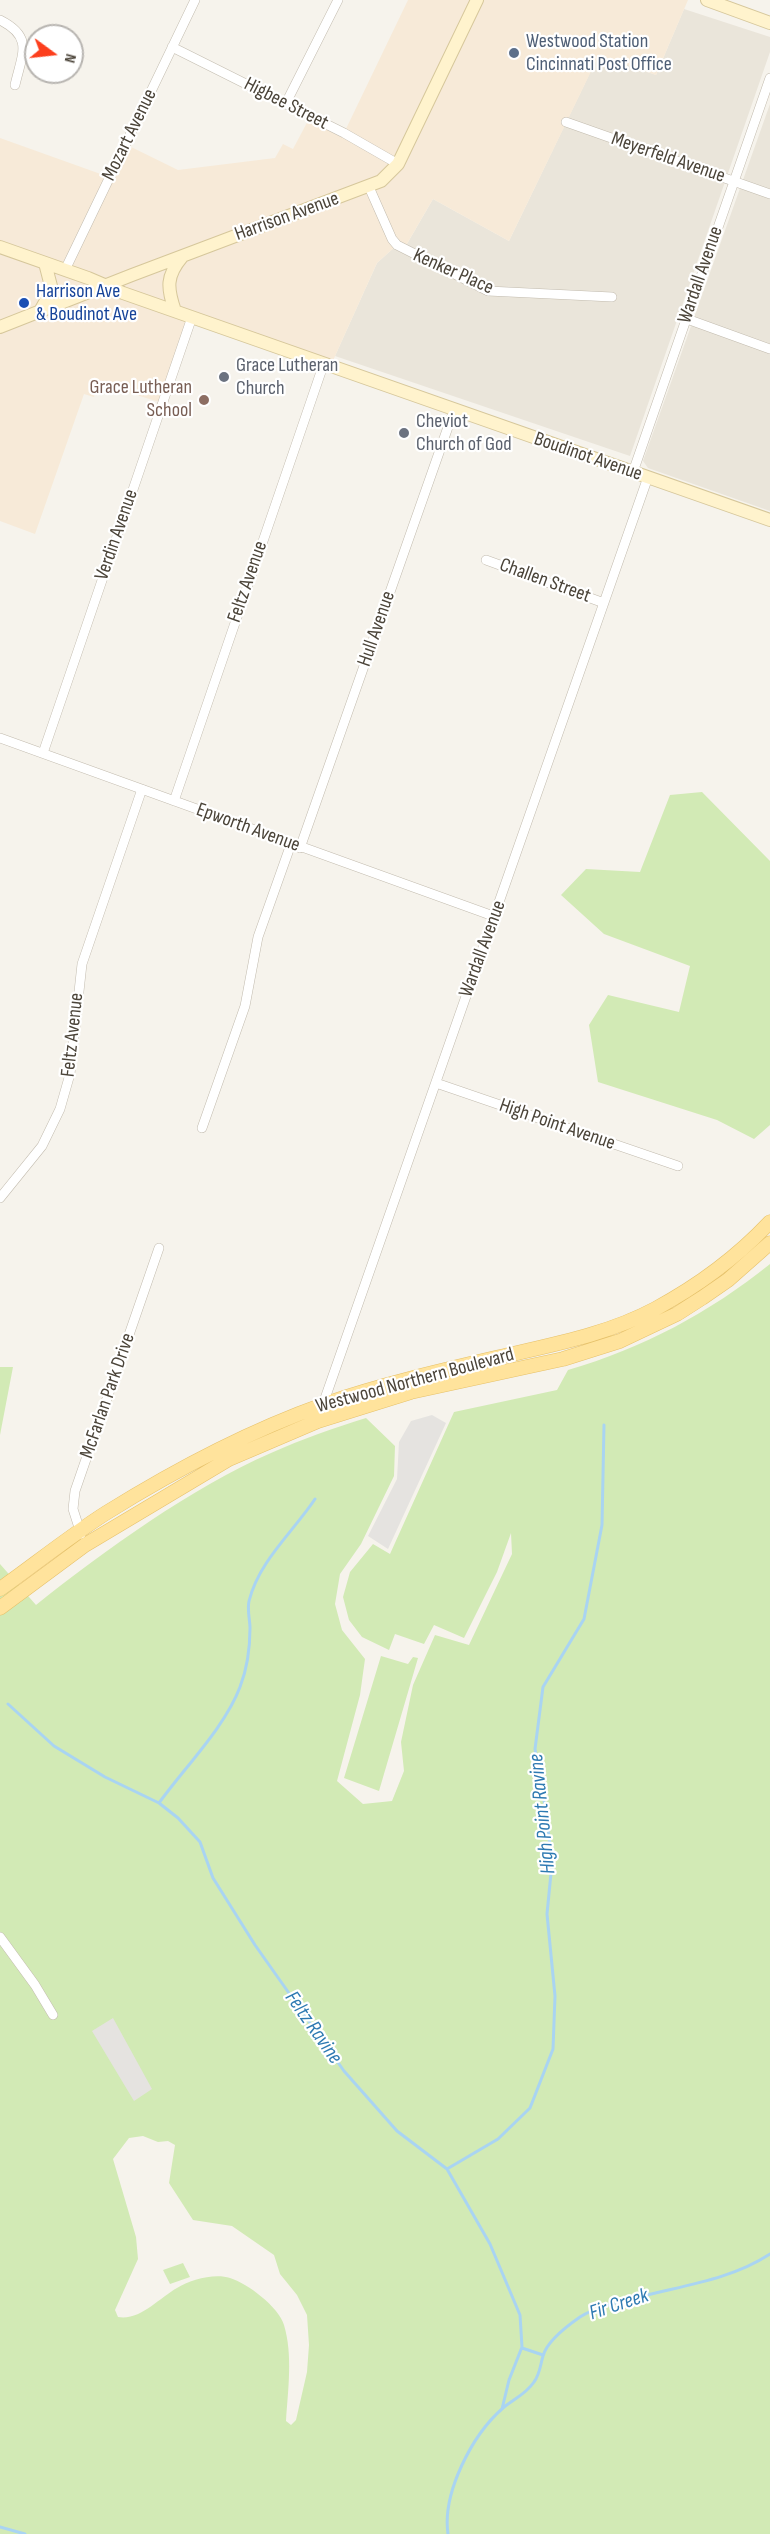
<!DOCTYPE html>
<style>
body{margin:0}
#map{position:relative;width:770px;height:2534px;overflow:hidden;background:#f6f3ec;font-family:"Sofia Sans Condensed",sans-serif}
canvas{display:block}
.north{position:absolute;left:24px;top:24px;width:60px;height:60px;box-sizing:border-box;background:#fff;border:2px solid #b7b4b0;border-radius:50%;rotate:105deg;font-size:16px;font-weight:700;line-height:24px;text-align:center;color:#4b4439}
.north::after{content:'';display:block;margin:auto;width:21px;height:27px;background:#fc3f1d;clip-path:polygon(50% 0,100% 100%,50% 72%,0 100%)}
</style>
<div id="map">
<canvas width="770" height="2534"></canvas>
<div class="north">N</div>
</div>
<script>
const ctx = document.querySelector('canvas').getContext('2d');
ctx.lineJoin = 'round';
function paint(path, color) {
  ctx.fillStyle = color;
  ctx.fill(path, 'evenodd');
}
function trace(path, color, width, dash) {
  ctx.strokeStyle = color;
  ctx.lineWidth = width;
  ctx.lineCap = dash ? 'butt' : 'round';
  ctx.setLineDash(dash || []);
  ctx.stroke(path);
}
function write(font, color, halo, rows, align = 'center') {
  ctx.font = font + ' "Sofia Sans Condensed",sans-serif';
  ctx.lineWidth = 4.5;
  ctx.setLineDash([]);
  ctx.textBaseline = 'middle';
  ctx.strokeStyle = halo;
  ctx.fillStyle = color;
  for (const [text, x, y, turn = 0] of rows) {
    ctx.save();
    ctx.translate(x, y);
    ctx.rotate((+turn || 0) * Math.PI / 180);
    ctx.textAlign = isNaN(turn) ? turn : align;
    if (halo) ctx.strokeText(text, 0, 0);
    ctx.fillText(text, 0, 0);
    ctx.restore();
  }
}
paint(new Path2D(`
 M 684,9 L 770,37 L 770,52 L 630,456 L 335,356 L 377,263 L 397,245 L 404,249 L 433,199 L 509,241 L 599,54 L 656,75 Z
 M 770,104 L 770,511 L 648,468 L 643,461 Z`), '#eae5da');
paint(new Path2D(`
 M 408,0 L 688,0 L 656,75 L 599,55 L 509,241 L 433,199 L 404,249 L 397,245 L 377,263 L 331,365 L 192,317 L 163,403 L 99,384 L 94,397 L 84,394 L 35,534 L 0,521 L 0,138 L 109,177 L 125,144 L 178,170 L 275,158 L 283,144 L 293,149 L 310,117 L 344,133 Z`), '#f7ead8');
paint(new Path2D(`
 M 702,792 L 770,861 L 770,1125 L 754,1139 L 717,1120 L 598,1082 L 589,1025 L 608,995 L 679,1012 L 690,966 L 604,934 L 561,895 L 586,869 L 640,872 L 670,795 Z
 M 770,1264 L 770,2534 L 0,2534 L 0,1564 L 36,1605 C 105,1550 191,1488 271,1453 C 302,1439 334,1428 366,1418 L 395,1446 L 394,1476 L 361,1544 L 340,1574 L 335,1604 L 342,1630 L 365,1659 L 360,1695 L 337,1781 L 363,1804 L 392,1801 L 404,1771 L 401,1742 L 413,1685 L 435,1635 L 469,1645 L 512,1554 L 511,1533 L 497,1572 L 464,1638 L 434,1625 L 424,1644 L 395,1634 L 389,1650 L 362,1637 L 349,1620 L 343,1597 L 350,1572 L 373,1544 L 390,1554 L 454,1412 L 557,1390 L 568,1370 C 643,1348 709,1313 770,1264 ZM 143,2136 L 158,2142 L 168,2141 L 175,2145 L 169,2183 L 193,2220 L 232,2226 L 274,2255 L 280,2274 L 297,2295 L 307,2315 L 309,2345 L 307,2372 L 296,2420 L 291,2425 L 286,2421 C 288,2390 293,2355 284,2325 C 279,2307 247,2283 230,2278 C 214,2273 190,2280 177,2288 C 159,2298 140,2321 118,2317 L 115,2310 L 138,2259 L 136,2237 L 113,2159 L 129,2138 Z
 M 0,1367 L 13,1367 L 0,1435 Z
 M 381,1656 L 408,1664 L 413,1657 L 418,1658 L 379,1791 L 344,1778 Z
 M 183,2263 L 190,2277 L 170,2284 L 163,2270 Z`), '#d2eab5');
paint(new Path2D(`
 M 432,1415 L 446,1423 L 388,1549 L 368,1536 L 397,1479 L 399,1442 L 411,1421 Z
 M 113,2018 L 152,2089 L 134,2101 L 92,2031 Z`), '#e5e3e0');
trace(new Path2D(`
 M 8,1704 L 54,1746 L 105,1777 L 159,1803 L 178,1818 L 200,1842 L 213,1878 L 255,1945 L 344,2071 L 397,2131 L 447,2169 L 490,2244 L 520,2315 L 522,2347 L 509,2380 L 502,2409
 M 159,1803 C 185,1767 225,1727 240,1687 C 247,1669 250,1647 250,1628 C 250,1620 247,1610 249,1601 C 259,1561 293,1532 315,1499
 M 447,2169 L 498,2139 L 530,2108 L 553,2049 L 555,1996 L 547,1914 L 552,1863 L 546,1812 L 535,1749 L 543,1687 L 584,1619 L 602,1525 L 604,1425
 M 522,2348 L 543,2355
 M 0,2527 L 25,2534
 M 448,2534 C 442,2493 472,2435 503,2408 C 514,2399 526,2394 534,2382 C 540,2374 540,2366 543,2356 C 547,2341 567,2326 580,2317 C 594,2308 615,2303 632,2299 C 678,2286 729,2281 770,2254`), '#a9d4f2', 3);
const street = new Path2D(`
 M 0,20 C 34,37 22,54 15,85
 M 172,47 L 344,133 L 398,164
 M 286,103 L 338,0
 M 566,122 L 770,194
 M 369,187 L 392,239 L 397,245 L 488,291 L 612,297
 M 65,270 L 195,0
 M 687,319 L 770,349
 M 633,472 L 770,78
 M 486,560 L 604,603
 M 0,738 L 496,917
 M 43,753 L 192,317
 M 174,801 L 324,363
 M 300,848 L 454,410
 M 436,1083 L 678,1166
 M 202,1128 L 245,1006 L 258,937 L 291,844
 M 0,1198 L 42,1146 L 60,1109 L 70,1074 L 82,964 L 142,789
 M 322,1407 L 648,477
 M 81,1534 L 73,1509 L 75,1491 L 159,1248
 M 0,1937 L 35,1985 L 53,2015`);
const secondary = new Path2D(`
 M 707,0 L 770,23
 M 0,247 L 88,278 L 123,293 L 770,520
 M 175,311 C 167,288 166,276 182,257
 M 39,313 L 52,290 L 45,263
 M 0,327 L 132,275 L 381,181 L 398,164 L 477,0`);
const primary = new Path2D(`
 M 0,1589 C 35,1564 70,1536 106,1513 C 175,1470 249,1431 325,1404 C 383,1384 444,1370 504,1356 C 555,1344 608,1334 655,1309 C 696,1287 738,1256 770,1222
 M 0,1608 L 85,1545 L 229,1459 L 318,1421 L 411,1392 L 563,1359 L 620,1341 L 677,1314 L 702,1298 L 728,1280 L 770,1243`);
trace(street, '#c2bbae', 10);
trace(secondary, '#d6c79b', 14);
trace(primary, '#e6c16a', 15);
trace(street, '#fff', 9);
trace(secondary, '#fff3cd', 12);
trace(primary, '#ffe39c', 14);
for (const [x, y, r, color] of [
 [514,53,6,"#5c6f8a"],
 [24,303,6,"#1a4fb4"],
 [224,377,6,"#6b7280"],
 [204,400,6,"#8d6e63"],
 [404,433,6,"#6b7280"]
]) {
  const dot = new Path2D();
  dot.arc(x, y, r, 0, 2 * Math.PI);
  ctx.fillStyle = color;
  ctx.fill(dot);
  trace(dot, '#fff', 2);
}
write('20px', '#4e5e75', '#fff', [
 ["Westwood Station",526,42],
 ["Cincinnati Post Office",526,65]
], 'left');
write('20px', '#4b4439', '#fff', [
 ["Higbee Street",286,104,27],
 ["Mozart Avenue",130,135,-64],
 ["Meyerfeld Avenue",668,158,19],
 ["Harrison Avenue",287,217,-20],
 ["Kenker Place",453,272,24],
 ["Wardall Avenue",701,275,-71],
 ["Boudinot Avenue",588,457,19],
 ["Verdin Avenue",117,535,-71],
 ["Challen Street",545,581,20],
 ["Feltz Avenue",248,582,-71],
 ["Hull Avenue",377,629,-71],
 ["Epworth Avenue",248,828,20],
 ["Wardall Avenue",483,949,-70],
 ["Feltz Avenue",73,1035,-84],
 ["High Point Avenue",557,1125,19],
 ["Westwood Northern Boulevard",415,1381,-15],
 ["McFarlan Park Drive",108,1396,-71]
]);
write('20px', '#164399', '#fff', [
 ["Harrison Ave",36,292],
 ["& Boudinot Ave",36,315]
], 'left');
write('20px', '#5b616d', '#fff', [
 ["Grace Lutheran",236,366],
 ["Church",236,389],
 ["Cheviot",416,422],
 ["Church of God",416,445]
], 'left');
write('20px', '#785e54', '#fff', [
 ["Grace Lutheran",192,388],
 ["School",192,411]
], 'right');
write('italic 21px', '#2e7ab2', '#fff', [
 ["High Point Ravine",543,1814,-96],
 ["Feltz Ravine",313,2028,55],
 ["Fir Creek",619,2305,-18]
]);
</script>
